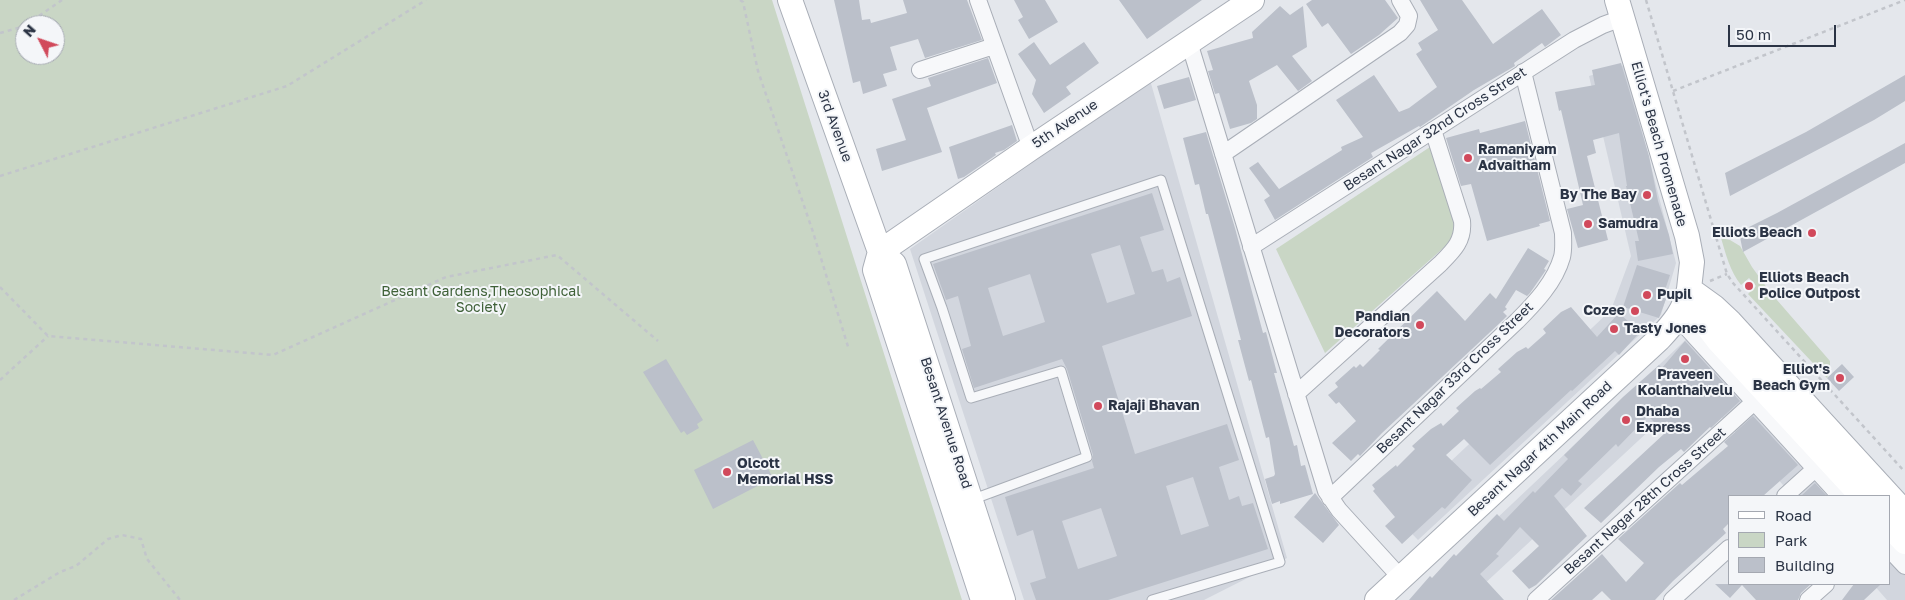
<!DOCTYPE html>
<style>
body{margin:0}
#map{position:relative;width:1905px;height:600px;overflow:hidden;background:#e4e7ec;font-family:"Golos Text",sans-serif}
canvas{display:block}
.legend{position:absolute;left:1728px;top:495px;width:162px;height:90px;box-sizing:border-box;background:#f4f6f9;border:1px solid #a4a8b1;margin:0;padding:6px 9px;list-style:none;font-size:15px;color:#2b3445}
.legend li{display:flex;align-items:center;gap:10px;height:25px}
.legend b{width:25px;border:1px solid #a4a8b1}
.north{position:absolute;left:15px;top:15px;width:50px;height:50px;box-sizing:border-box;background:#f4f6f9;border:1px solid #a4a8b1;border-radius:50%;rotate:311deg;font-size:14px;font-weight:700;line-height:20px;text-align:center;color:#2b3445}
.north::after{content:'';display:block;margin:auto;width:18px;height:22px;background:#d1495b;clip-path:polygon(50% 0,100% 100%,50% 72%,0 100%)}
.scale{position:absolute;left:1728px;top:25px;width:108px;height:22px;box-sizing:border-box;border:2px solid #2b3445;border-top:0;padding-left:6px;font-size:15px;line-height:18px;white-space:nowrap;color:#2b3445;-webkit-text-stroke:4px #f4f6f9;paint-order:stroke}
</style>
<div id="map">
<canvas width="1905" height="600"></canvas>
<ul class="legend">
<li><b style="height:6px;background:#fff"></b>Road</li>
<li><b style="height:14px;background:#c9d6c5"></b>Park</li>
<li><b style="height:14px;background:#bbc0ca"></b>Building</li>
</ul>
<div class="north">N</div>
<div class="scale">50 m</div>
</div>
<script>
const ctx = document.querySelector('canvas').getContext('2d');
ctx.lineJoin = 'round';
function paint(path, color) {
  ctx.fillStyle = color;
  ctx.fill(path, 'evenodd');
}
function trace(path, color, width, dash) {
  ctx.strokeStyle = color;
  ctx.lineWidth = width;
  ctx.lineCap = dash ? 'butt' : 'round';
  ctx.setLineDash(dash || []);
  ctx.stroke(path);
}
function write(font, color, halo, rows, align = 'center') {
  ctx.font = font + ' "Golos Text",sans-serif';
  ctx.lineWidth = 4;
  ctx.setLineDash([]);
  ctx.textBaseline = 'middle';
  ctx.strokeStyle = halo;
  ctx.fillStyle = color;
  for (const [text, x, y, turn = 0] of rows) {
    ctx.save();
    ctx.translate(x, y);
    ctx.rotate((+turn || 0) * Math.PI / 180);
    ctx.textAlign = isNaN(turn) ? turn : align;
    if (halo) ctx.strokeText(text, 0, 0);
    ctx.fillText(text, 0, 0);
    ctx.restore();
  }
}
paint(new Path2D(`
 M 1625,65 L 1676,263 L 1661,315 L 1418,540 L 1394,515 L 1611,310 L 1631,256 L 1589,76 Z
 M 1150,80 L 1287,558 L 1204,600 L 1024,600 L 910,249 Z
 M 1696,330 L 1843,496 L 1793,496 L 1695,388 L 1467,600 L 1421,590 Z
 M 1889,548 L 1905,566 L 1905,600 L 1887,600 L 1873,584 L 1889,584 Z`), '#d2d6de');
paint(new Path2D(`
 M 0,0 L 772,0 L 962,600 L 0,600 ZM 25,25 L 55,25 L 55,55 L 25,55 Z
 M 1430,147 L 1458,235 L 1325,353 L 1276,249 Z
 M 1721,238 L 1730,240 L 1740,246 L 1752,267 L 1770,292 L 1830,361 L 1830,370 L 1827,378 L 1748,294 L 1756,286 L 1749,278 L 1741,285 C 1730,271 1726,255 1721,238 Z`), '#c9d6c5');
paint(new Path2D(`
 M 834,0 L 859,0 L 862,20 L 870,19 L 871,23 L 907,13 L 903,0 L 967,0 L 982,40 L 925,58 L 918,39 L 890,47 L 897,70 L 883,74 L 887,86 L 863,94 L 860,81 L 853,83 Z
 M 1014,0 L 1045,0 L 1058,22 L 1029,39 L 1018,20 L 1023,17 Z
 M 1119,0 L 1202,0 L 1147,39 Z
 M 1312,0 L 1385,0 L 1398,18 L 1379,35 L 1351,54 L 1328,23 L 1322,27 L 1306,4 Z
 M 1420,0 L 1462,0 L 1493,44 L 1542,9 L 1561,35 L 1545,47 L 1542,43 L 1514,63 L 1515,66 L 1474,90 L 1420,127 L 1419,126 L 1371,153 L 1373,157 L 1275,220 L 1264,200 L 1270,196 L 1249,168 L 1258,162 L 1279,189 L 1342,150 L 1341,147 L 1363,137 L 1336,100 L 1374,75 L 1399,112 L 1409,108 L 1437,87 L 1416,54 L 1422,50 L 1418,43 L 1438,30 Z
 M 1280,6 L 1290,15 L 1303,6 L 1307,47 L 1292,56 L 1312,81 L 1298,91 L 1277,65 L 1249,81 L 1257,105 L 1257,119 L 1251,123 L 1230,129 L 1219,93 L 1215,94 L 1208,71 L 1213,70 L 1207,51 L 1253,38 L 1252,32 Z
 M 1034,42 L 1050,65 L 1084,42 L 1099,63 L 1066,87 L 1071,94 L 1044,113 L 1032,94 L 1036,80 L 1018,54 Z
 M 988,58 L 997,83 L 927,108 L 942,152 L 882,171 L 876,149 L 906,140 L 892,99 L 931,86 L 928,78 Z
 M 1621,63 L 1649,156 L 1658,201 L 1669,235 L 1673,254 L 1638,261 L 1635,241 L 1639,241 L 1626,186 L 1627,186 L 1619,133 L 1593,140 L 1596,153 L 1587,156 L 1608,240 L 1578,248 L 1567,209 L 1583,205 L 1561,110 L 1559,111 L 1555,92 L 1595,85 L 1592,70 Z
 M 1905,75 L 1905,101 L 1874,120 L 1730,196 L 1725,173 L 1806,132 Z
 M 1189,77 L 1196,100 L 1164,109 L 1157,86 Z
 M 1525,121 L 1550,221 L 1539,224 L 1540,226 L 1487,241 L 1471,184 L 1461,186 L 1446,138 L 1479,129 L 1480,133 Z
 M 1012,125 L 1017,141 L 1004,150 L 995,153 L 996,155 L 964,177 L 958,179 L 949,147 Z
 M 1206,132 L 1235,228 L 1263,333 L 1266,332 L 1277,373 L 1274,373 L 1294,446 L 1297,445 L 1301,466 L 1305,465 L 1313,494 L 1280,504 L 1280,501 L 1272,504 L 1265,479 L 1274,476 L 1275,474 L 1269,437 L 1266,438 L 1251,380 L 1249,381 L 1238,340 L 1241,340 L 1208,214 L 1206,214 L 1199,184 L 1195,185 L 1183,138 Z
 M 1905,143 L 1905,163 L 1743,252 L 1739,232 L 1777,213 Z
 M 1152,193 L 1164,230 L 1140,237 L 1152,272 L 1163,269 L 1167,282 L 1180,277 L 1192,316 L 1102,346 L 1135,454 L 1227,424 L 1239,460 L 1219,467 L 1229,500 L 1239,496 L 1242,506 L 1253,503 L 1268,549 L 1108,600 L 1036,600 L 1030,583 L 1046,578 L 1033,530 L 1017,536 L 1005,497 L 1094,468 L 1092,461 L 1093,455 L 1067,369 L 1062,359 L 974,388 L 962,349 L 971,346 L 958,296 L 946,300 L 933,264 ZM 1120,245 L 1135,294 L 1107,303 L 1091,254 ZM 1030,274 L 1045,322 L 1003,336 L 988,288 ZM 1193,477 L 1209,526 L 1181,535 L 1166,486 ZM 1101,508 L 1117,556 L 1078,569 L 1062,521 Z
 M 1528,248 L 1549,261 L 1544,269 L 1546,270 L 1530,293 L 1527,296 L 1516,290 L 1505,307 L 1507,309 L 1503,312 L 1507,316 L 1502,321 L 1382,433 L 1360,456 L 1358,454 L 1351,461 L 1332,443 L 1356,421 L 1339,402 L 1336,404 L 1328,395 L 1338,387 L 1335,383 L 1354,366 L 1356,368 L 1360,364 L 1363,367 L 1380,350 L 1378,349 L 1437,291 L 1465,321 L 1490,293 L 1496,299 Z
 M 1637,265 L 1670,275 L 1665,290 L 1669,291 L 1659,318 L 1623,307 Z
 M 1571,307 L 1597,337 L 1619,313 L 1640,332 L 1619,355 L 1615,351 L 1572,391 L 1571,390 L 1490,465 L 1464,439 L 1446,455 L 1472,480 L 1445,509 L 1442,507 L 1402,544 L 1385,526 L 1395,517 L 1373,491 L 1375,489 L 1372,485 L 1391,469 L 1396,465 L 1397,467 L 1415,449 L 1412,446 L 1431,429 L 1441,423 L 1443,426 L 1459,411 L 1456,408 L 1475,391 L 1480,388 L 1481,389 L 1501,372 L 1498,369 L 1517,352 L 1526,347 L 1528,349 L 1546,333 L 1543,329 L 1561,312 Z
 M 1685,341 L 1740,401 L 1711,428 L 1710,427 L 1684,452 L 1681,449 L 1659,467 L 1601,523 L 1584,508 L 1665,433 L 1648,416 L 1618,447 L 1616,444 L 1578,481 L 1582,484 L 1571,496 L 1562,488 L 1554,496 L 1587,536 L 1536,585 L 1529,589 L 1512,571 L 1539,546 L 1520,527 L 1496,554 L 1499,556 L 1480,574 L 1504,600 L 1409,600 L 1430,576 L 1432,578 L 1454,554 L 1456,556 L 1497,514 L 1504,521 L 1533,491 L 1535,493 L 1568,459 L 1564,455 L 1623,397 L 1659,365 L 1662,368 Z
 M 666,359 L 703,420 L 697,424 L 699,428 L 687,435 L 684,431 L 681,433 L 643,372 Z
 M 1842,364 L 1854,377 L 1839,391 L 1827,378 Z
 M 1753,416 L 1798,465 L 1763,496 L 1729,496 L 1729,523 L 1723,529 L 1726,533 L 1673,581 L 1655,600 L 1611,600 L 1602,591 L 1592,600 L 1551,600 L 1602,554 L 1626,582 L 1644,563 L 1618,539 L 1680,483 L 1682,485 L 1728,446 L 1724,442 Z
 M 753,440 L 773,478 L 713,509 L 694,470 Z
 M 1815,483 L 1827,496 L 1801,496 Z
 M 1315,493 L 1339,525 L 1323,543 L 1294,517 Z
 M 1715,584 L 1811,584 L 1801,593 L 1798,600 L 1756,600 L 1742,585 L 1730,598 Z
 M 1854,584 L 1881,584 L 1864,600 L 1842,600 Z`), '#bbc0ca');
const lane = new Path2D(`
 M 971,500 L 1087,457 L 1061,371 L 971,398 L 942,308 L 924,259 L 1161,180 L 1280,562 L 1152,600`);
const street = new Path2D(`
 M 978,0 L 1031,148
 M 1189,42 L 1326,491 L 1339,510 L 1401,578
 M 920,70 L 994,46
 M 1223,154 L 1400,33 L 1407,25 L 1409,16 L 1400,0
 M 1251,247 L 1574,40 L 1603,25 L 1622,18
 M 1678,318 L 1840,496
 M 1296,394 L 1440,264 C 1453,251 1464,241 1462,221 L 1433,130
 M 1785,496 L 1815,469
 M 1330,498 L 1517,321 C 1535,303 1555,282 1562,257 C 1564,249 1563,241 1563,233 L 1523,72
 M 1889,549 L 1905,566
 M 1536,600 L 1754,402
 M 1672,600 L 1729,548
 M 1808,600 L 1826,584`);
const secondary = new Path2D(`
 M 790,0 L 880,252 L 894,264 L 1003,600
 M 1617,0 L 1687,236 L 1692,262 L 1689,289 L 1692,301 L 1698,314 L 1718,340 L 1862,496
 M 880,252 L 1031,148 L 1252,0
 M 880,252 L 875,270 L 983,600
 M 1689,289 L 1714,307 L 1730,322 L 1905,513
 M 1889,525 L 1905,542
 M 1377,600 L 1659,339 C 1673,324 1685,310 1689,289`);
trace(lane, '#a9aeb7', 11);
trace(street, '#a9aeb7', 18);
trace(secondary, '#a9aeb7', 26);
trace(new Path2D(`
 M 740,0 L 743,2 L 758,71 L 813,232 L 849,350
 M 1646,0 L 1727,274 L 1733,283 L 1905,472
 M 26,25 L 62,0
 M 0,33 L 25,26
 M 1673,91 L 1905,0
 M 0,176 L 287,86 L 426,0
 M 1710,281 L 1727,274
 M 0,287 L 48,336 L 273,355 L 446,277 L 557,255 L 658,341
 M 0,380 L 48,336
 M 14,600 L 60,572 L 76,566 L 108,539 L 122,535 L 141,539 L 147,559 L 180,600`), '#c2c5cb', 2.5, [4, 4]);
trace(lane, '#f7f8fa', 9);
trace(street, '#f7f8fa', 16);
trace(secondary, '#fff', 24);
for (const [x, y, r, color] of [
 [1468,158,5,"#d1495b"],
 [1647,195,5,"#d1495b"],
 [1588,224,5,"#d1495b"],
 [1812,233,5,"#d1495b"],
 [1749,286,5,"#d1495b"],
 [1647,295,5,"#d1495b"],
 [1635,311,5,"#d1495b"],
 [1420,325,5,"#d1495b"],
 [1614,329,5,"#d1495b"],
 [1685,359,5,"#d1495b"],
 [1840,378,5,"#d1495b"],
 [1098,406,5,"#d1495b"],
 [1626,420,5,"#d1495b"],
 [727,472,5,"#d1495b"]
]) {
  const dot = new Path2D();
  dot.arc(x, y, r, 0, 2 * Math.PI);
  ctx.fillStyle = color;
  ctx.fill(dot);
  trace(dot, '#f4f6f9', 2);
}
write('14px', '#2b3445', '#f4f6f9', [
 ["5th Avenue",1065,124,-34],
 ["3rd Avenue",835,126,70],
 ["Besant Nagar 32nd Cross Street",1435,129,-33],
 ["Elliot's Beach Promenade",1659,144,74],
 ["Besant Nagar 33rd Cross Street",1455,378,-44],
 ["Besant Avenue Road",946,423,72],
 ["Besant Nagar 4th Main Road",1540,449,-43],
 ["Besant Nagar 28th Cross Street",1645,501,-42]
]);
write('bold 14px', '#2b3445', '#f4f6f9', [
 ["Ramaniyam",1478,150],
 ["Advaitham",1478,166],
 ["By The Bay",1637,195,"right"],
 ["Samudra",1598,224],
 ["Elliots Beach",1802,233,"right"],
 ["Elliots Beach",1759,278],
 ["Police Outpost",1759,294],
 ["Pupil",1657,295],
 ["Cozee",1625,311,"right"],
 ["Pandian",1410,317,"right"],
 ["Decorators",1410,333,"right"],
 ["Tasty Jones",1624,329],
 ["Elliot's",1830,370,"right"],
 ["Beach Gym",1830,386,"right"],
 ["Praveen",1685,375,"center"],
 ["Kolanthaivelu",1685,391,"center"],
 ["Rajaji Bhavan",1108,406],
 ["Dhaba",1636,412],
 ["Express",1636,428],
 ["Olcott",737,464],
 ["Memorial HSS",737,480]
], 'left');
write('14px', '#3f6138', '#f4f6f9', [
 ["Besant Gardens,Theosophical",481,292],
 ["Society",481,308]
]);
</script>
